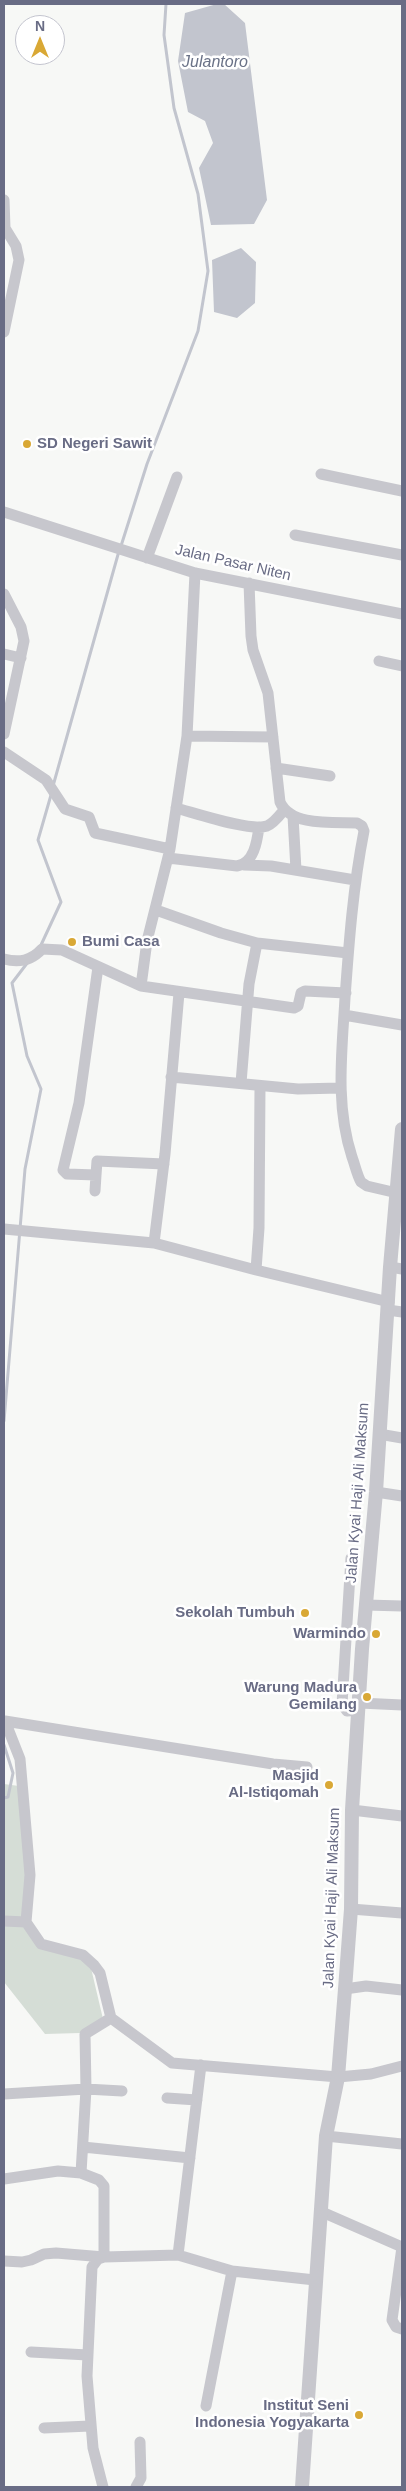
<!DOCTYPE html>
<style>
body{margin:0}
#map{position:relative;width:406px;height:2491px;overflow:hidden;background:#f7f8f6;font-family:Helvetica,sans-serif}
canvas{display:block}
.frame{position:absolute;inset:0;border:5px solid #696c85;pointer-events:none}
.north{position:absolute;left:15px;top:15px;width:50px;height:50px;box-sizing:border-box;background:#fff;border:1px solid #c3c4ce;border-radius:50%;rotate:0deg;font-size:14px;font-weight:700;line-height:20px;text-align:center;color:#696c85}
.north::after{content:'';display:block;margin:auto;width:18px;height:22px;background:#d9a835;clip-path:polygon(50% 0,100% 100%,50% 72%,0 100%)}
</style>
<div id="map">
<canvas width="406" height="2491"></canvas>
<div class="frame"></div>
<div class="north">N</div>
</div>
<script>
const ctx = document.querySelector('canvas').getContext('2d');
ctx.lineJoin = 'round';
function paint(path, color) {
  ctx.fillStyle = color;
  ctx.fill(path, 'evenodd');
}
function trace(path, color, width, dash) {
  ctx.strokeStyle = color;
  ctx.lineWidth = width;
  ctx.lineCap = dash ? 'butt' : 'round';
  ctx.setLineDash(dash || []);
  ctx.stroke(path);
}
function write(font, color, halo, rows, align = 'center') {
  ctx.font = font + ' Helvetica,sans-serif';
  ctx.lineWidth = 5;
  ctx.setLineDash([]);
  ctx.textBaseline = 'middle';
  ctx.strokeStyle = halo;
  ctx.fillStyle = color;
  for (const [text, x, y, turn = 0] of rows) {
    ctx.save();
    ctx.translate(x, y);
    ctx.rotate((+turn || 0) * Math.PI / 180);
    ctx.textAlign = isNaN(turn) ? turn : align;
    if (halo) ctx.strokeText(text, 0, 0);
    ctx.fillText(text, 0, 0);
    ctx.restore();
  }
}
paint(new Path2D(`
 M 4,1784 L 19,1786 L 27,1875 L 22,1922 L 37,1946 L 77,1956 L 91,1968 L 103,2019 L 80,2033 L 45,2034 L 4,1982 Z`), '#d5ddd6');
paint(new Path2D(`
 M 217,4 L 224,4 L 245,23 L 267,200 L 254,224 L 211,225 L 199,168 L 213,143 L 205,121 L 188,112 L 178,61 L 185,13 Z
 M 241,248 L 256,262 L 255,303 L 237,318 L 214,312 L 212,260 Z`), '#c2c5ce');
trace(new Path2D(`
 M 121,546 L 147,464 L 198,331 L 208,271 L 198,194 L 174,108 L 164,35 L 166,4
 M 53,786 L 119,551
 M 41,945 L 61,902 L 38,840 L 51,795
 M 4,1421 L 25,1169 L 41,1089 L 27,1056 L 12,983 L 28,962
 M 4,1745 L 13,1773 L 8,1797 L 4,1798`), '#c2c5ce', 3);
trace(new Path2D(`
 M 4,200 L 5,228 L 16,246 L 19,260 L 4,332
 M 321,474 L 402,491
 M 4,512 L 195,573 L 402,614
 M 295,535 L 402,555
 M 147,558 L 177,477
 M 249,583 L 251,636 L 253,650 L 268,693 L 280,802 C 291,827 334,822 357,823 L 362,826 L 364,831 C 353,887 349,942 345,998 C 342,1052 335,1105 352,1157 C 355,1165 357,1175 361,1182 L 367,1186 L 397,1193
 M 4,594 L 21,627 L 24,641 L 4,734
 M 4,654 L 21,658
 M 379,661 L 402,666
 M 187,736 L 273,737
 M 4,752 L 46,780 L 65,809 L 89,817 L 95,833 L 170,849
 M 276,768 L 330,776
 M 176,808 C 195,813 251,832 267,826 C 274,823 279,816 284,810
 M 293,816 L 296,870
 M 168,858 L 237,866 C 254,863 257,842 259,827
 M 244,865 L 271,866 L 355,880
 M 156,910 L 221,933 L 257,943 L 348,953
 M 4,959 C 19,963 31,961 42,949 L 62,950 L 141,986 L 294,1008 L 298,1006 L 301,993 L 305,991 L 346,993
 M 98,967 L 79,1103 L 63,1170 L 67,1174 L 96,1175 L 97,1161 L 164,1164
 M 141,986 L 147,941 L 170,849 L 187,736 L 195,573
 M 344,1015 L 402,1025
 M 171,1077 L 298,1089 L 340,1088
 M 241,1083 L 249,984 L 257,943
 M 95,1191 L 96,1175
 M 4,1229 L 154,1243 L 256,1270 L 389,1302
 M 154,1243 L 165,1154 L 179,993
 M 390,1267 L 402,1269
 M 256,1270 L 259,1228 L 260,1086
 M 388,1310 L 402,1312
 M 379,1434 L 402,1438
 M 376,1492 L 402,1496
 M 351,1558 L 342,1704 L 347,1711 L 359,1710
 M 366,1605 L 402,1606
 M 360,1703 L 402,1705
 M 307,1767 L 273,1764 L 5,1721 L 20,1759 L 30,1875 L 26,1922 L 41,1944 L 83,1955 L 94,1965 L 100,1973 L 111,2018 L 172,2063 L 338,2077 L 371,2074 L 402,2066
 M 352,1810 L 402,1816
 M 351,1909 L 402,1913
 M 4,1921 L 26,1922
 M 345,1989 L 366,1986 L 402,1990
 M 201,2065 L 178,2255 L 232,2271 L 315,2280
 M 4,2094 L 86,2089 L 122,2091
 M 167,2098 L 197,2100
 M 326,2136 L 402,2144
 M 83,2147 L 190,2158
 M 4,2179 L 58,2171 L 81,2173
 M 322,2212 L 402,2247
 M 402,2247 L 392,2320 L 396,2327 L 402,2329
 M 4,2261 L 22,2262 L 31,2260 L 44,2254 L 56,2253 L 104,2257 L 104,2186 L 99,2180 L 81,2173 L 86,2089 L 85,2034 L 111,2018
 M 31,2352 L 88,2355
 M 206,2406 L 232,2271
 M 44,2428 L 90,2426
 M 103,2487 L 93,2448 L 87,2376 L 92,2267 L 98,2259 L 104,2257 L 178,2255
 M 136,2487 L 141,2478 L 140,2442`), '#c7c7cd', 11);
trace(new Path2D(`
 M 302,2487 L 326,2136 L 338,2077 L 345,1989 L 351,1909 L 352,1810 L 362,1649 L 376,1492 L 390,1267 L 402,1129`), '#c7c7cd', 14);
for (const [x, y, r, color] of [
 [27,444,5,"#d9a835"],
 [72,942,5,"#d9a835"],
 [305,1613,5,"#d9a835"],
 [376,1634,5,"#d9a835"],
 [367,1697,5,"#d9a835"],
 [329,1785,5,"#d9a835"],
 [359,2415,5,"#d9a835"]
]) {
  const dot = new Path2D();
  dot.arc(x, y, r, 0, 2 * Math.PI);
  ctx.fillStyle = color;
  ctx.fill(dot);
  trace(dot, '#fff', 2);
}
write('bold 15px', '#696c85', '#fff', [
 ["SD Negeri Sawit",37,444,"left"],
 ["Bumi Casa",82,942,"left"],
 ["Sekolah Tumbuh",295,1613],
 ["Warmindo",366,1634],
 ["Warung Madura",357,1688],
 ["Gemilang",357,1705],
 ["Masjid",319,1776],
 ["Al-Istiqomah",319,1793],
 ["Institut Seni",349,2406],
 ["Indonesia Yogyakarta",349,2423]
], 'right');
write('15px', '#696c85', '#fff', [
 ["Jalan Pasar Niten",233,563,13],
 ["Jalan Kyai Haji Ali Maksum",358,1493,-86],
 ["Jalan Kyai Haji Ali Maksum",332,1898,-88]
]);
write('italic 16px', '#6a7287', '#fff', [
 ["Julantoro",215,63]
]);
</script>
